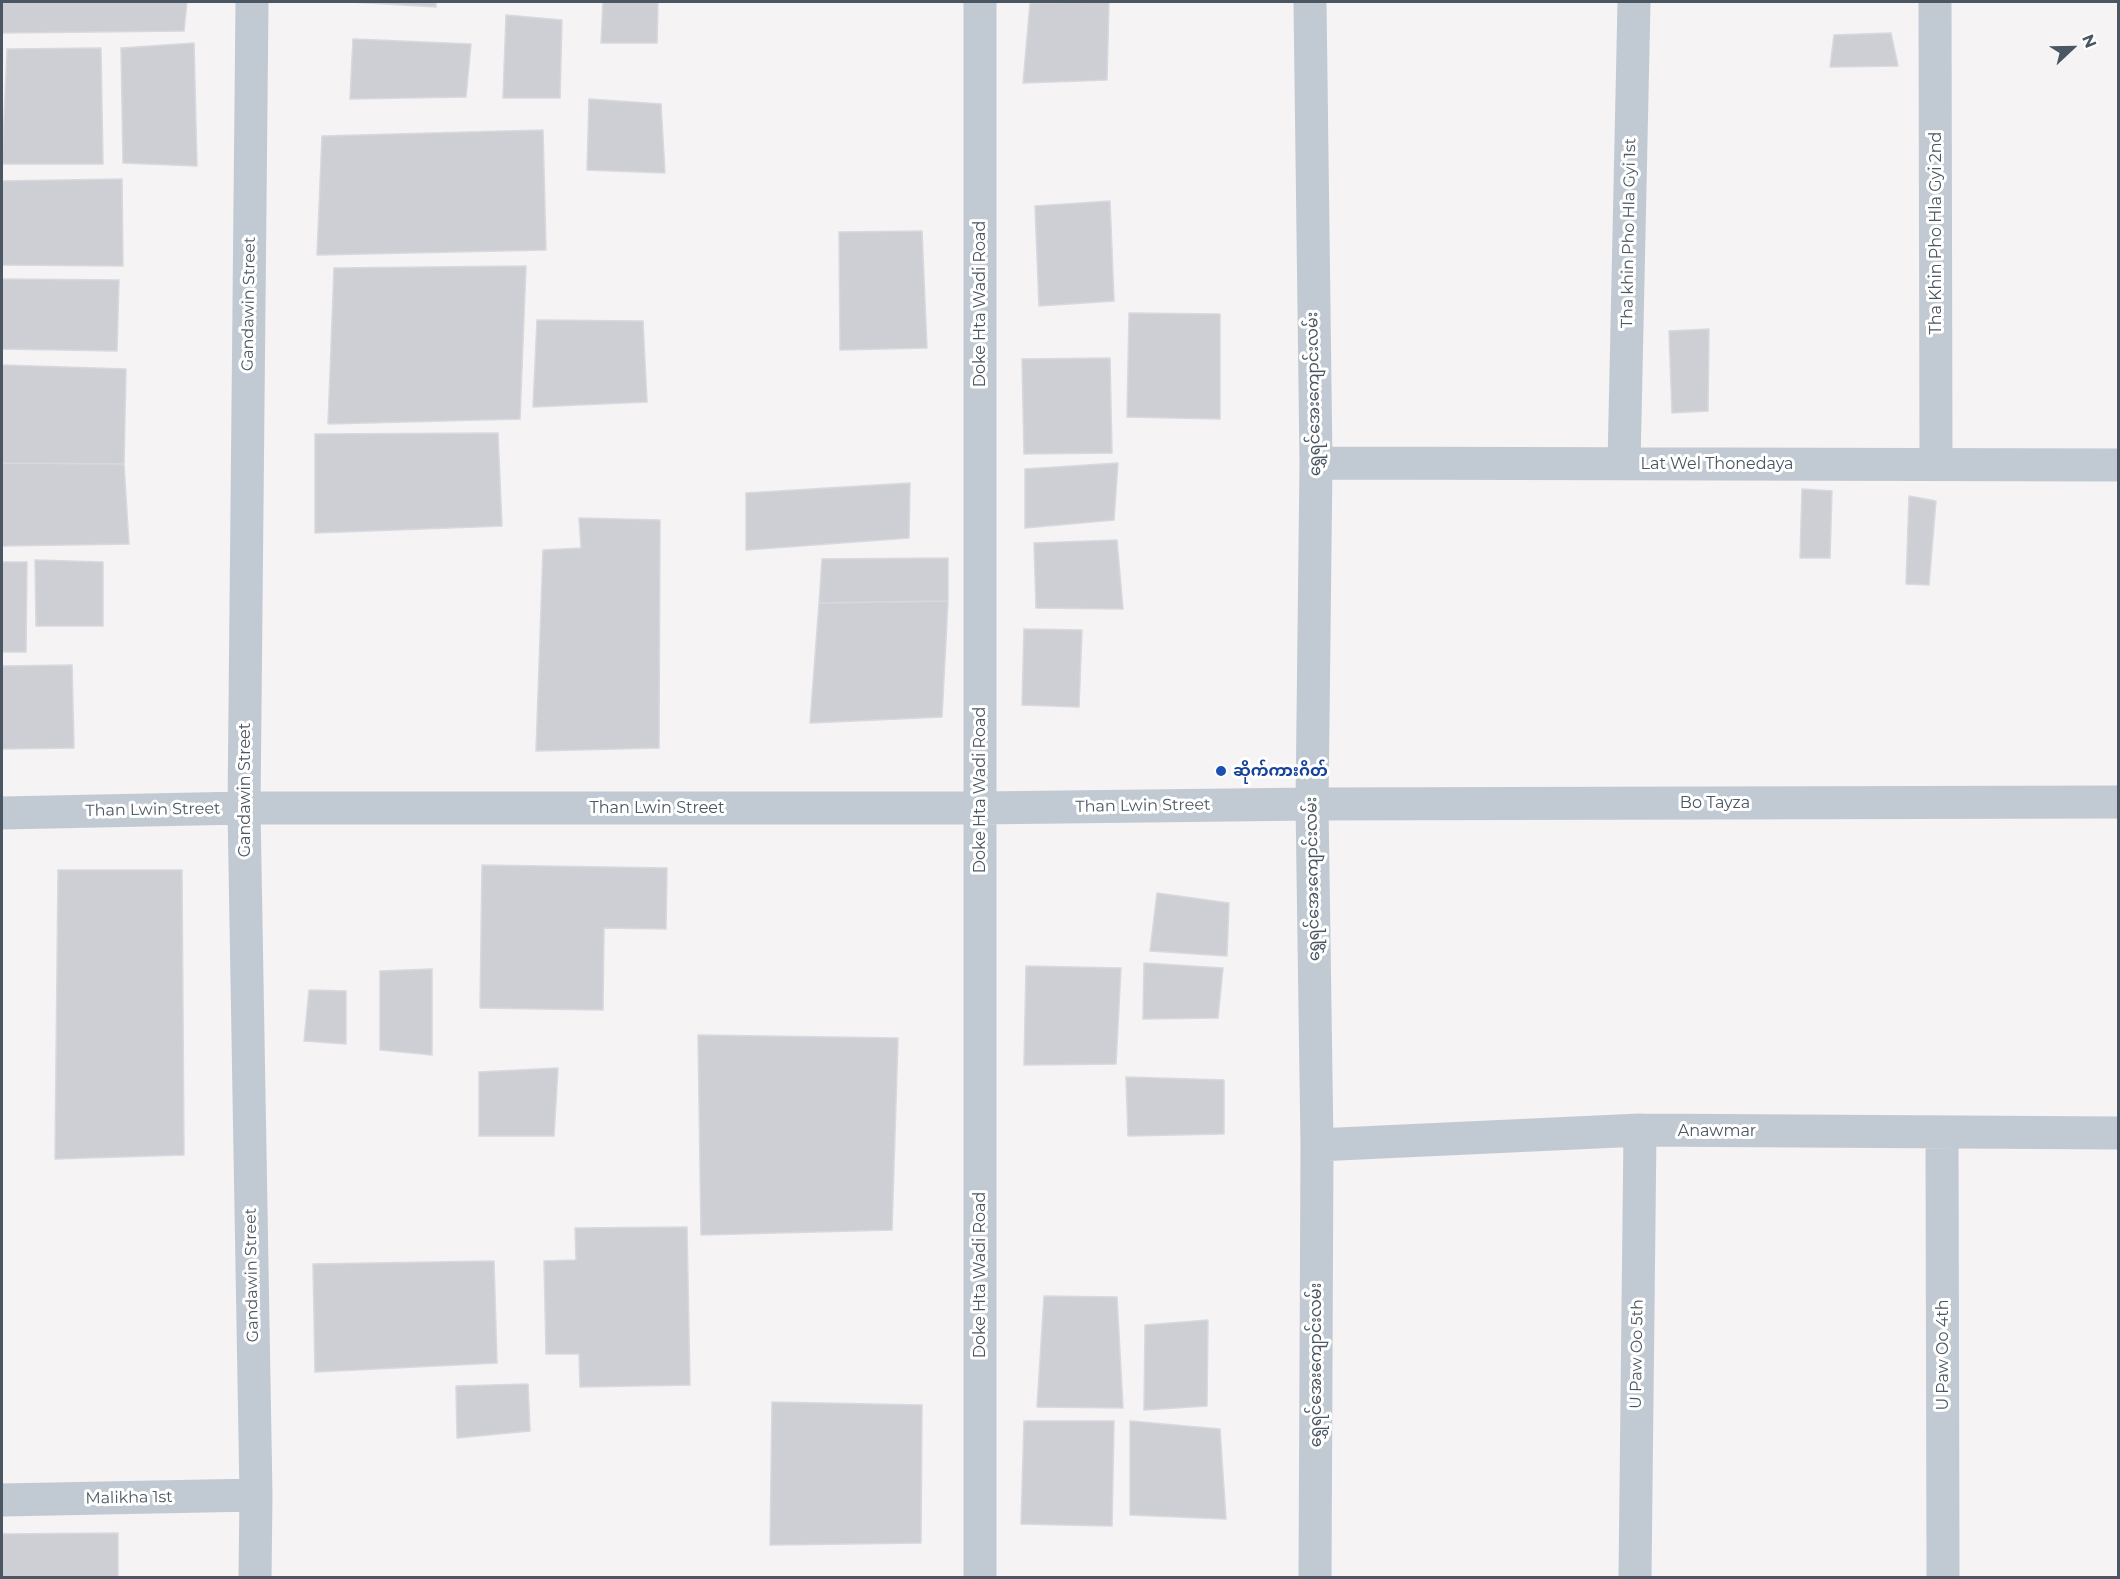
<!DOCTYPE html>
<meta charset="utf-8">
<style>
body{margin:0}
#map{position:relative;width:2120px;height:1579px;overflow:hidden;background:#f5f3f3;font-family:Montserrat,sans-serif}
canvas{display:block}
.frame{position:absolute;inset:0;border:3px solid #4a5661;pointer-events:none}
.north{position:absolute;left:2042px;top:18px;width:60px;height:60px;-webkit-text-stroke:4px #fff;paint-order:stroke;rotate:68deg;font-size:16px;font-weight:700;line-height:24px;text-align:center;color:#4a5661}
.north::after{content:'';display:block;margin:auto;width:21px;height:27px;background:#4a5661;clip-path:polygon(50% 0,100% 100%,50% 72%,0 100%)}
</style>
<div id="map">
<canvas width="2120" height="1579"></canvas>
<div class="frame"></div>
<div class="north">N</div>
</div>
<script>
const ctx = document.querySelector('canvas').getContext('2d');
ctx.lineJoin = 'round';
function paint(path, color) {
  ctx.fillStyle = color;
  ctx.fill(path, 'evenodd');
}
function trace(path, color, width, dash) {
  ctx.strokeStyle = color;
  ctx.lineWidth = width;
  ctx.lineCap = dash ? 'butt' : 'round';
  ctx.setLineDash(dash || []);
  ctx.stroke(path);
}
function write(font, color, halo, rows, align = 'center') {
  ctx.font = font + ' Montserrat,"Noto Sans Myanmar",sans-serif';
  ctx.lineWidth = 6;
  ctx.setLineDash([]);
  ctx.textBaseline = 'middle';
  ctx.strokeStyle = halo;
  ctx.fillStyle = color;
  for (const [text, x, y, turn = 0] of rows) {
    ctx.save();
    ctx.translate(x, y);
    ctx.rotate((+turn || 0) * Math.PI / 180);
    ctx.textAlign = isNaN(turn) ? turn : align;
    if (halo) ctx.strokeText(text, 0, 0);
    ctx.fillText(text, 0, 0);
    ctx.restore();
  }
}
const building = new Path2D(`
 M 2,2 L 187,2 L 184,31 L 2,33 Z
 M 351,2 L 436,2 L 436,7 Z
 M 603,2 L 658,2 L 657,43 L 601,43 Z
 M 1109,2 L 1107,80 L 1023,83 L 1030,3 Z
 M 506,15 L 562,20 L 560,98 L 503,98 Z
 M 1891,33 L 1898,66 L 1830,67 L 1834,35 Z
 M 353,39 L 471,44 L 466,97 L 350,99 Z
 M 194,43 L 197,166 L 123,163 L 121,48 Z
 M 101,48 L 103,164 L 2,164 L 7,49 Z
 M 589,99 L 661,104 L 665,173 L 587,170 Z
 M 543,130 L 546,250 L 317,255 L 322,136 Z
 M 122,179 L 123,266 L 2,265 L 2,181 Z
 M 1110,201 L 1114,301 L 1039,306 L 1035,206 Z
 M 922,231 L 927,348 L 840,350 L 839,232 Z
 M 526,266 L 520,419 L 328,424 L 334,268 Z
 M 2,279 L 119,280 L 117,351 L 2,349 Z
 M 1129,313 L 1220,314 L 1220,419 L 1127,417 Z
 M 537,320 L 643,321 L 647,402 L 533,407 Z
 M 1709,329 L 1708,411 L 1672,413 L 1669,331 Z
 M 1110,358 L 1112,453 L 1024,454 L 1022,359 Z
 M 2,365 L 126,369 L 124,464 L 2,463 Z
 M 498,433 L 502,526 L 315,533 L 315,434 Z
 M 2,463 L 124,464 L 129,544 L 2,546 Z
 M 1118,463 L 1114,520 L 1025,528 L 1025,469 Z
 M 910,483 L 909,538 L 746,550 L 746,493 Z
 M 1802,489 L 1832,491 L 1830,558 L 1800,558 Z
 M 1909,496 L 1936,501 L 1929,585 L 1906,584 Z
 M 579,518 L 660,520 L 659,748 L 536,751 L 543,550 L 581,548 Z
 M 1117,540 L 1123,609 L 1036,608 L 1034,543 Z
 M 948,558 L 948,601 L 819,603 L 822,559 Z
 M 35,560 L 103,562 L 103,626 L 36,626 Z
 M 2,562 L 27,562 L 26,652 L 2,652 Z
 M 948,601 L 942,717 L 810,723 L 819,603 Z
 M 1024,629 L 1082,630 L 1079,707 L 1022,705 Z
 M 72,665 L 74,748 L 2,749 L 2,666 Z
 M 482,865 L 667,868 L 666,929 L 604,928 L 603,1010 L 480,1008 Z
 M 58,870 L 182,870 L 184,1155 L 55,1159 Z
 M 1157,893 L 1229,903 L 1227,956 L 1150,951 Z
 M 1144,963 L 1223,968 L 1218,1018 L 1143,1019 Z
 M 1026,966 L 1121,968 L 1116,1064 L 1024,1065 Z
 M 432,969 L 432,1055 L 380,1050 L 380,971 Z
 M 309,990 L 346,991 L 346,1044 L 304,1041 Z
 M 698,1035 L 898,1038 L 892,1230 L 701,1235 Z
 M 558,1068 L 554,1136 L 479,1136 L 479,1072 Z
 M 1126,1077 L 1224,1080 L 1224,1134 L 1128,1136 Z
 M 687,1227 L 690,1385 L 580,1387 L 579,1354 L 546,1354 L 544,1261 L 576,1260 L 575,1228 Z
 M 494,1261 L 497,1363 L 315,1372 L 313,1264 Z
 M 1044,1296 L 1117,1297 L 1123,1408 L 1037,1407 Z
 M 1208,1320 L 1207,1406 L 1144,1410 L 1145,1325 Z
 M 528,1384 L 530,1431 L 457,1438 L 456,1386 Z
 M 772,1402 L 922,1405 L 921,1543 L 770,1545 Z
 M 1024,1421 L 1114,1421 L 1112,1526 L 1021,1524 Z
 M 1130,1421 L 1220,1429 L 1226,1519 L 1130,1515 Z
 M 118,1533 L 118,1578 L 2,1578 L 2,1534 Z`);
paint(building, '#cdcfd5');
trace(building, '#d7d9de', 1.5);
trace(new Path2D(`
 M 252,2 L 244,808 L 256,1495 L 255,1578
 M 1310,2 L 1316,463 L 1312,804 L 1317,1145 L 1315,1578
 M 1935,2 L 1936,464
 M 1316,463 L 2118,465
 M 1624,464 L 1634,2
 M 2,813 L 244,808 L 980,808 L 1312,804 L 2118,802
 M 1942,1132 L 1943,1578
 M 1317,1145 L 1640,1130 L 2118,1133
 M 2,1500 L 256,1495
 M 980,1578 L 980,2
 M 1635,1578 L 1640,1130`), '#c1cad2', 33);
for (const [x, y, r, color] of [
 [1221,771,6,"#1a4fb4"]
]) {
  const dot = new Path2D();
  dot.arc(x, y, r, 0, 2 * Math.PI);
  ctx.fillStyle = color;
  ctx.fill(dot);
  trace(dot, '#fff', 2);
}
write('16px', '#4a5661', '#fff', [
 ["Tha khin Pho Hla Gyi 1st",1629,233,-89],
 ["Tha Khin Pho Hla Gyi 2nd",1936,233,-90],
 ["Gandawin Street",249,304,-89],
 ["Doke Hta Wadi Road",980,304,-90],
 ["ရွှေရင်အေးကျောင်းလမ်း",1314,394,-91],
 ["Lat Wel Thonedaya",1717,464],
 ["Gandawin Street",245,790,-90],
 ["Doke Hta Wadi Road",980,790,-90],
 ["Bo Tayza",1715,803],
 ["Than Lwin Street",1143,806,-1],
 ["Than Lwin Street",657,808],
 ["Than Lwin Street",153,810,-1],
 ["ရွှေရင်အေးကျောင်းလမ်း",1313,879,-91],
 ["Anawmar",1717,1131],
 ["Gandawin Street",252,1275,-91],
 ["Doke Hta Wadi Road",980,1275,-90],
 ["U Paw Oo 5th",1637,1354,-89],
 ["U Paw Oo 4th",1943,1355,-90],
 ["ရွှေရင်အေးကျောင်းလမ်း",1316,1365,-90],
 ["Malikha 1st",129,1498,-1]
]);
write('bold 16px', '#164399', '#fff', [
 ["ဆိုက်ကားဂိတ်",1233,771]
], 'left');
</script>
